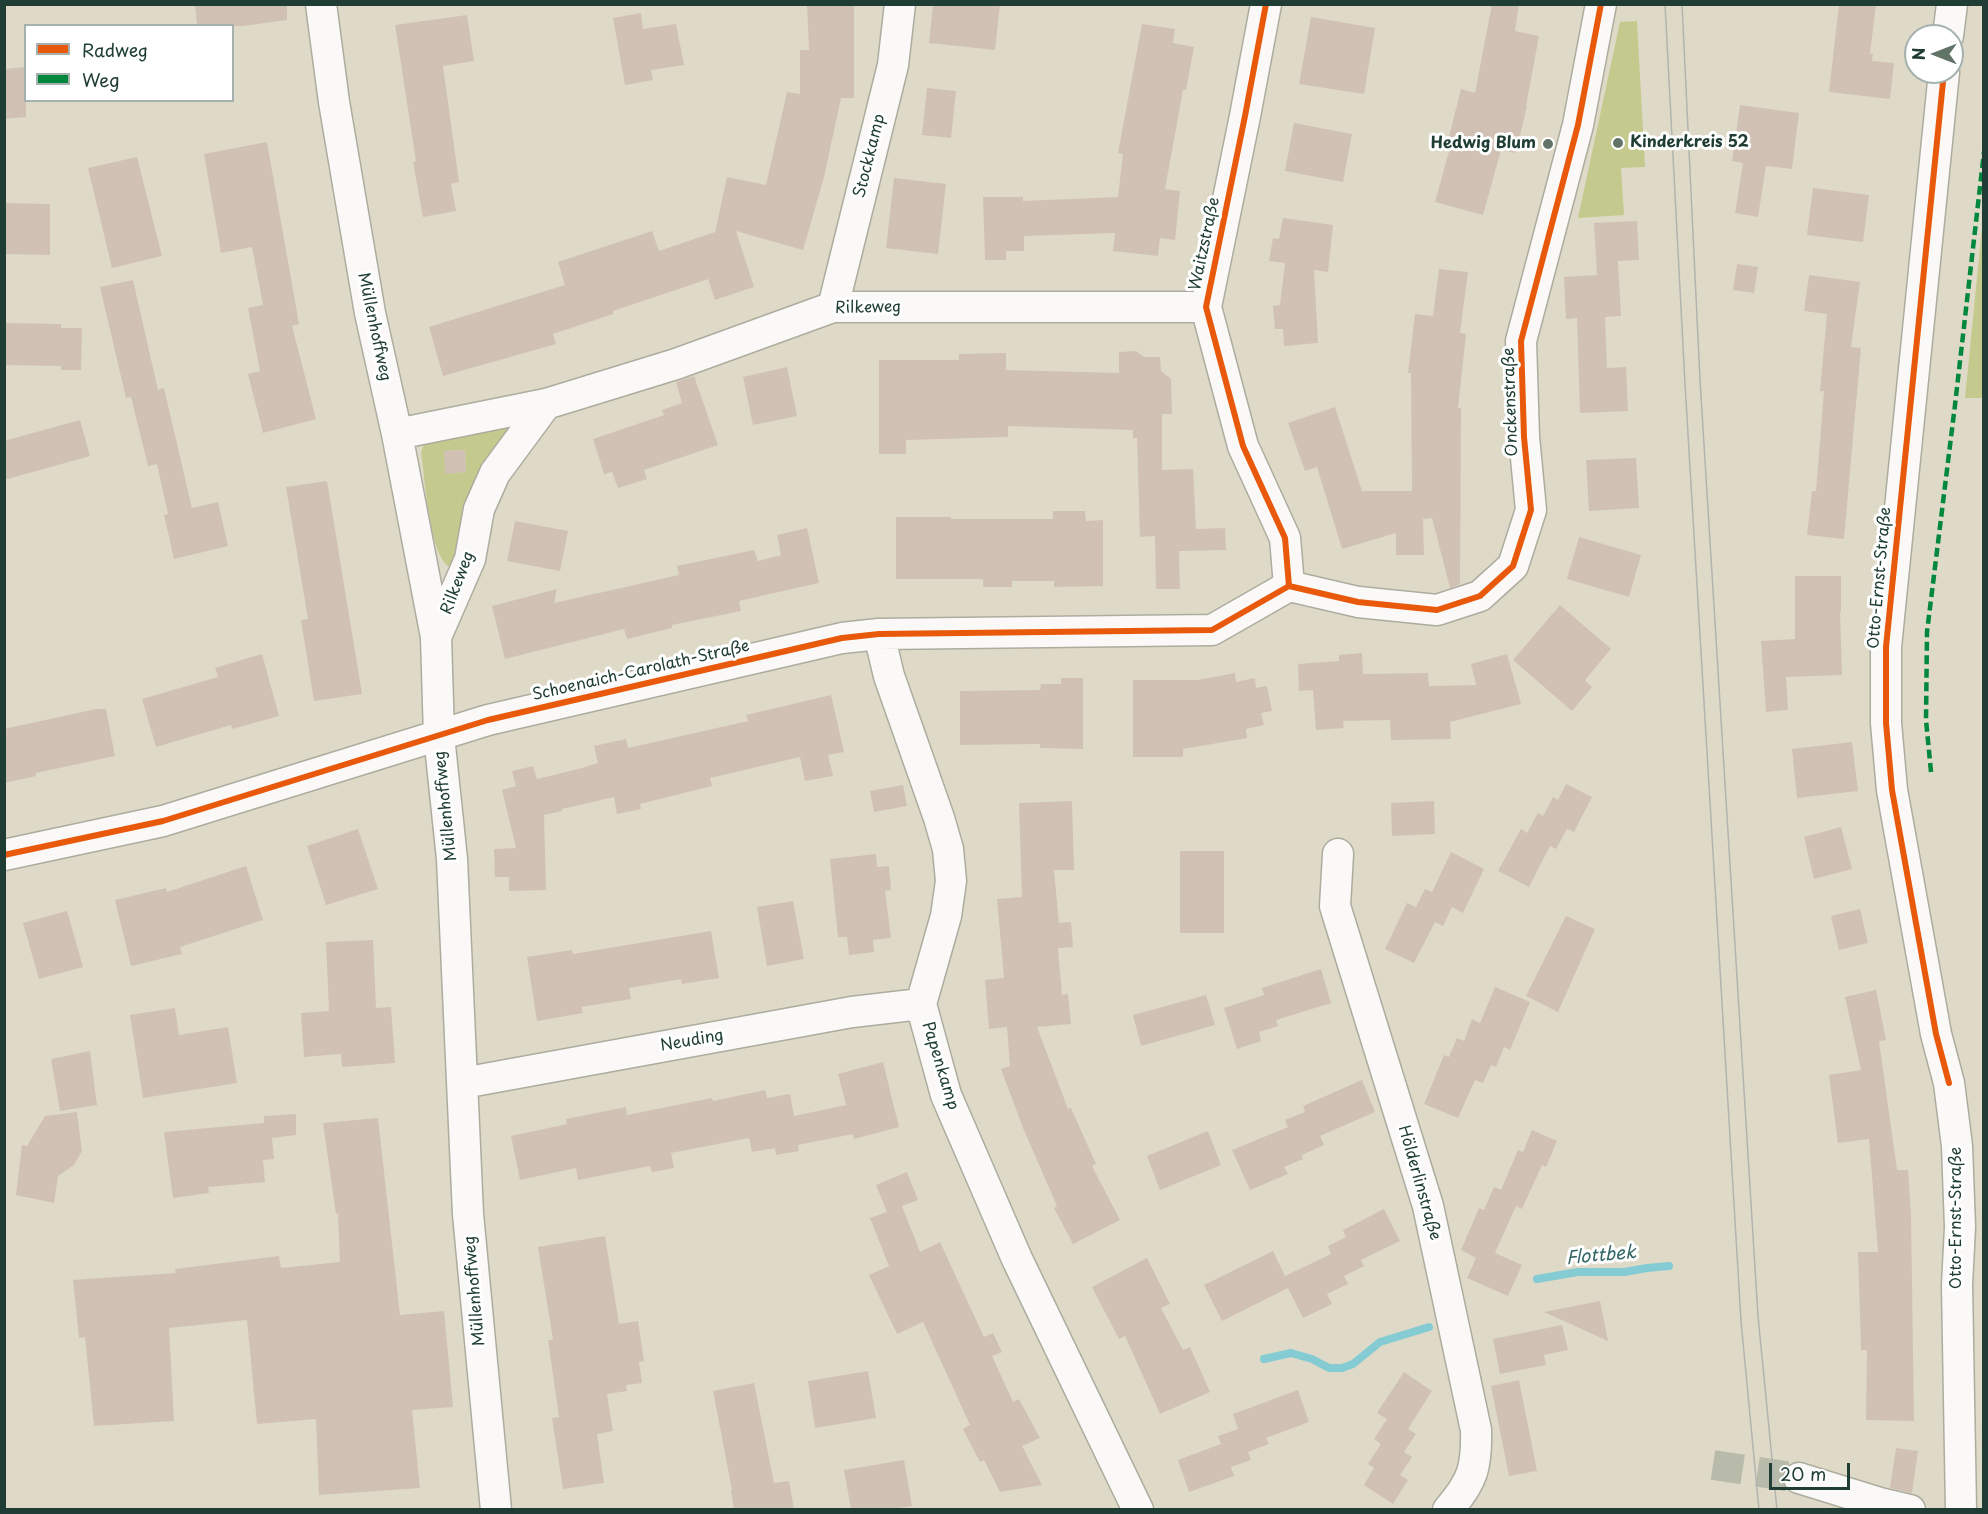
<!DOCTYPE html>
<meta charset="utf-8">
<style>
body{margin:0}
#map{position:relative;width:1988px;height:1514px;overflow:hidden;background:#dfdac7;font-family:"Playpen Sans",sans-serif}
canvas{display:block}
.frame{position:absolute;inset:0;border:6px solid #1f3d34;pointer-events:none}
.legend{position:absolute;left:24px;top:24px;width:210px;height:78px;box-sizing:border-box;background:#fff;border:2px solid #a5b1ae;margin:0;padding:8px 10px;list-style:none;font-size:18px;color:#1f3d34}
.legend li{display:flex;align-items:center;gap:12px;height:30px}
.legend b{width:30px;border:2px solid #a5b1ae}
.north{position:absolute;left:1904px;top:24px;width:60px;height:60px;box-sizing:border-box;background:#fff;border:2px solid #a5b1ae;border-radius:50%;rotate:270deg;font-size:16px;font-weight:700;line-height:24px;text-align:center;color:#1f3d34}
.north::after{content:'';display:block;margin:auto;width:21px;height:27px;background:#627467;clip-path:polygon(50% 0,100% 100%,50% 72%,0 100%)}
.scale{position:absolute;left:1769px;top:1463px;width:81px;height:27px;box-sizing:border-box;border:3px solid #1f3d34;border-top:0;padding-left:8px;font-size:18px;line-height:21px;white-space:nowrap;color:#1f3d34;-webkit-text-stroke:4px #fff;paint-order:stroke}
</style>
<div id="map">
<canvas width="1988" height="1514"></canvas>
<div class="frame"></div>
<ul class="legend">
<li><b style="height:8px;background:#e8590c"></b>Radweg</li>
<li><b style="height:8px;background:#00873e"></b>Weg</li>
</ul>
<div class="north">N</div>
<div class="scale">20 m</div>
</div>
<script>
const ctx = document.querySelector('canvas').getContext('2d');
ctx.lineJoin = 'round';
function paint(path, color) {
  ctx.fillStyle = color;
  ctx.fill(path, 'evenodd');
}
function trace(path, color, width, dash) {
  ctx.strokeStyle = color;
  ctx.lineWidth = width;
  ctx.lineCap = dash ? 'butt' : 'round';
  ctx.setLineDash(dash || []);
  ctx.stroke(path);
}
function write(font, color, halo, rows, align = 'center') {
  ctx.font = font + ' "Playpen Sans",sans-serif';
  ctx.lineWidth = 6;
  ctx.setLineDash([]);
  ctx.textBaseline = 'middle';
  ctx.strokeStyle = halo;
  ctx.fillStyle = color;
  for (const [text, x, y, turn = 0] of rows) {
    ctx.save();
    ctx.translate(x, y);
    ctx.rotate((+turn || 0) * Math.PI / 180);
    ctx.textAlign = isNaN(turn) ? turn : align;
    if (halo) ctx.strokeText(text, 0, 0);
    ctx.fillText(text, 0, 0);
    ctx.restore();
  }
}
paint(new Path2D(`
 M 1637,21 L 1645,167 L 1621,168 L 1624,215 L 1578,218 L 1620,22 Z
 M 1983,218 L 1983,398 L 1965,398 Z
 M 508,425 L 512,427 L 458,565 L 448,566 C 429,551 425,478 421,452 L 425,442 ZM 465,450 L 466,472 L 446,473 L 444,451 Z`), '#c4ca8d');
trace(new Path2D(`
 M 1537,1279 L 1578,1272 L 1624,1272 L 1647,1268 L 1669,1266
 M 1264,1359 L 1291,1353 L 1312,1359 L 1329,1368 L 1342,1368 L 1353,1364 L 1380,1342 L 1429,1327`), '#84cbd4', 8);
paint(new Path2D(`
 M 195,4 L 287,4 L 287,20 L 243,26 L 197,26 Z
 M 807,4 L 854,4 L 854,98 L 841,98 L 824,177 L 803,250 L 736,231 L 754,287 L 715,300 L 708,279 L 613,311 L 613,314 L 553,334 L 556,344 L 443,376 L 429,327 L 565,285 L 558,262 L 652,231 L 659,251 L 715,232 L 727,177 L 766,185 L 787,92 L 800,94 L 800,50 L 809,50 Z
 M 933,4 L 1000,4 L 995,50 L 929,43 Z
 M 1492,4 L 1519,4 L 1515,31 L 1539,36 L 1526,106 L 1527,106 L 1516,153 L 1501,150 L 1483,215 L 1435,202 L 1453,137 L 1449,137 L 1461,89 L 1475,93 Z
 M 1839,4 L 1876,4 L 1870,54 L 1873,54 L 1872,61 L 1894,63 L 1890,99 L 1829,92 Z
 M 641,13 L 643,29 L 676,24 L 684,65 L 651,70 L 653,80 L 625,85 L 613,18 Z
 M 467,15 L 474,61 L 443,66 L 459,182 L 451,184 L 456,211 L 423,217 L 413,162 L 416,161 L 395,25 Z
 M 1311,17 L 1375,28 L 1364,94 L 1299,84 Z
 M 1142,24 L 1175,29 L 1173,43 L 1194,47 L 1186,90 L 1183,90 L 1165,189 L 1180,191 L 1175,240 L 1160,238 L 1158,256 L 1113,251 L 1115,233 L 1024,236 L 1024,251 L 1006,251 L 1006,260 L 985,260 L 983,197 L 1023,197 L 1023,201 L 1118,197 L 1123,154 L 1118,153 Z
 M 26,67 L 26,117 L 4,119 L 4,69 Z
 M 927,88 L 956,91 L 951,138 L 922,135 Z
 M 1740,105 L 1799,113 L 1792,169 L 1766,166 L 1758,217 L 1735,213 L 1743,163 L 1732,161 Z
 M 1294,123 L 1352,134 L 1343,182 L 1285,171 Z
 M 267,142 L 299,324 L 292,326 L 316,419 L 263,433 L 248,374 L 260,371 L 248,308 L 263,305 L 252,247 L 221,253 L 204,154 Z
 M 137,157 L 162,256 L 112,268 L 88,168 Z
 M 894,178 L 946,184 L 938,254 L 886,248 Z
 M 1813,188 L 1869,195 L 1863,242 L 1807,235 Z
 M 4,203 L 50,204 L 50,255 L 4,254 Z
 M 1283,218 L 1333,225 L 1328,272 L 1314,270 L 1318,343 L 1284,346 L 1283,329 L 1275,329 L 1273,306 L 1280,305 L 1285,263 L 1269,261 L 1273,238 L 1279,239 Z
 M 1637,221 L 1639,260 L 1618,261 L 1621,316 L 1605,317 L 1607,368 L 1626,367 L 1628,411 L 1580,413 L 1577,318 L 1566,319 L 1564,277 L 1597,275 L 1594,223 Z
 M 1737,264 L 1758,267 L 1754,293 L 1733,290 Z
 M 1439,269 L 1468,272 L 1460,333 L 1466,334 L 1458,408 L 1461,408 L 1460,584 L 1450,588 L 1432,518 L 1423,519 L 1424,555 L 1396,555 L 1396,533 L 1342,549 L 1317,467 L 1305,471 L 1288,423 L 1335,407 L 1362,491 L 1412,491 L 1411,373 L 1408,373 L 1415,314 L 1433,316 Z
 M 1809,275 L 1860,282 L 1851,347 L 1861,348 L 1844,539 L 1807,535 L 1812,491 L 1816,491 L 1824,391 L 1820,391 L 1827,314 L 1804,311 Z
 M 133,280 L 158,390 L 164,388 L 192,508 L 218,502 L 228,546 L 174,559 L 164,515 L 168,514 L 157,464 L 148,466 L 131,397 L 126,398 L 100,287 Z
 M 4,323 L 61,324 L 61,328 L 82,328 L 81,370 L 61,370 L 61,366 L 4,365 Z
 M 1136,351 L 1144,357 L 1160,357 L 1161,371 L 1171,379 L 1172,414 L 1162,414 L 1162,470 L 1193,469 L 1196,529 L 1225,528 L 1226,550 L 1179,551 L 1180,589 L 1156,589 L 1155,536 L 1140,537 L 1137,438 L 1133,438 L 1133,430 L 1008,426 L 1008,437 L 906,440 L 906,454 L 879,454 L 879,360 L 959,360 L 959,354 L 1006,353 L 1006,370 L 1119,373 L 1119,352 Z
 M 787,367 L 797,416 L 753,425 L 743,377 Z
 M 694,376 L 718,445 L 644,470 L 647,479 L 618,488 L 612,472 L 604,474 L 593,439 L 664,415 L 662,410 L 682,403 L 676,382 Z
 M 80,420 L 90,456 L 4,480 L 4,441 Z
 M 465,450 L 466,472 L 445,474 L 444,451 Z
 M 1636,458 L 1639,508 L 1589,511 L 1586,460 Z
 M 327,481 L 362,694 L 314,701 L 301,620 L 308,619 L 286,487 Z
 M 1053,511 L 1085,511 L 1086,521 L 1103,520 L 1103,586 L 1054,587 L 1054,581 L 1012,581 L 1012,587 L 983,587 L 983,579 L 896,579 L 896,517 L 951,517 L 951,519 L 1053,519 Z
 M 515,521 L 568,531 L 560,571 L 507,561 Z
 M 807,528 L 819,583 L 739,601 L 741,611 L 672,625 L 672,628 L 627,639 L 624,629 L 505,659 L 492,606 L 557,589 L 554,603 L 679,575 L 677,566 L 754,550 L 758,561 L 781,555 L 777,535 Z
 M 1579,537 L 1641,555 L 1629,597 L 1567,579 Z
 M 1795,576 L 1841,576 L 1841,612 L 1840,612 L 1842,675 L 1786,677 L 1788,710 L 1766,712 L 1761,641 L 1795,639 Z
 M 1560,605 L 1611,649 L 1585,680 L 1592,687 L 1572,711 L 1513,660 Z
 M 1362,653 L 1363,674 L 1428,673 L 1429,686 L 1476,685 L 1471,664 L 1507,654 L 1521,704 L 1450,722 L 1451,739 L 1391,740 L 1390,720 L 1343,721 L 1344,728 L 1316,730 L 1313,690 L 1299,691 L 1298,664 L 1339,661 L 1339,655 Z
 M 262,654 L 279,716 L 232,729 L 231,725 L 156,747 L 142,699 L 218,677 L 215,668 Z
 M 1235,673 L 1236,682 L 1255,678 L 1256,688 L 1267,686 L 1272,711 L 1261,713 L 1264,725 L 1246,729 L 1247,738 L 1183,749 L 1183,757 L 1133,757 L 1133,680 L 1198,680 Z
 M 1061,678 L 1083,678 L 1083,749 L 1040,748 L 1040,744 L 960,745 L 960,691 L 1040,690 L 1041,684 L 1061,684 Z
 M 831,695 L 844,752 L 828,755 L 833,776 L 805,781 L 800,757 L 710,778 L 712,786 L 640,804 L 641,809 L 617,814 L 614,797 L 562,809 L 562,811 L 544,815 L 546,890 L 509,891 L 509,877 L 495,877 L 494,849 L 516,848 L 502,790 L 516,786 L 512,771 L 533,766 L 537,779 L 582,768 L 598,763 L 594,746 L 626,739 L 628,748 L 748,721 L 746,715 Z
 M 96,709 L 106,709 L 115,756 L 36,773 L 36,776 L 4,783 L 4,729 Z
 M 1852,742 L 1858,791 L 1797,798 L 1792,749 Z
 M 1566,784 L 1592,797 L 1574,832 L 1567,829 L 1556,849 L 1550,846 L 1529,887 L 1498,871 L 1521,829 L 1527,833 L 1538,813 L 1543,816 L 1553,797 L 1558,800 Z
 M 903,785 L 907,806 L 874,812 L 870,791 Z
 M 1072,801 L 1074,870 L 1054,870 L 1059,923 L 1071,922 L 1073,947 L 1058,948 L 1062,995 L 1068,994 L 1071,1024 L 1037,1027 L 1068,1109 L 1071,1108 L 1096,1164 L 1092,1166 L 1120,1220 L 1073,1244 L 1054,1208 L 1057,1206 L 1023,1128 L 1001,1069 L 1010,1066 L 1007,1027 L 989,1029 L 985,980 L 1004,978 L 997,899 L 1022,897 L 1019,803 Z
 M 1434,801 L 1435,834 L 1392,836 L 1391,803 Z
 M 1841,827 L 1852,869 L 1814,879 L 1804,837 Z
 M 358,829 L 378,889 L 326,905 L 307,846 Z
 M 1180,851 L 1224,851 L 1224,933 L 1180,933 Z
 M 1451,852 L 1484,869 L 1463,913 L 1452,907 L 1443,926 L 1435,922 L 1414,963 L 1385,949 L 1407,903 L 1416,907 L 1425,889 L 1432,892 Z
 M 876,854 L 877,867 L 889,866 L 891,890 L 885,891 L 891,938 L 873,940 L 874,952 L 849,955 L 847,937 L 838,937 L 830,859 Z
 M 246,866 L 263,920 L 180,947 L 182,954 L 131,966 L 115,900 L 166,888 L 167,892 Z
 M 793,901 L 804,959 L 767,966 L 757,907 Z
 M 1860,909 L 1868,943 L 1839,950 L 1831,916 Z
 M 67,911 L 83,967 L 39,979 L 23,923 Z
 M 1566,916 L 1595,929 L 1558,1012 L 1526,996 Z
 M 711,931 L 719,978 L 682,984 L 681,979 L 629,988 L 631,999 L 581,1007 L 583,1013 L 537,1021 L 527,957 L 572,950 L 573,954 Z
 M 373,940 L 376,1008 L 391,1007 L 395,1063 L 342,1067 L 341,1054 L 304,1057 L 301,1013 L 329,1011 L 326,942 Z
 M 1321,969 L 1331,1003 L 1276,1020 L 1278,1026 L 1259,1032 L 1261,1041 L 1237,1049 L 1224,1008 L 1264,995 L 1262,988 Z
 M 1495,987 L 1530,1002 L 1510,1050 L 1504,1047 L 1496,1067 L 1491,1065 L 1483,1083 L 1475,1080 L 1458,1118 L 1424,1104 L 1444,1055 L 1449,1057 L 1457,1038 L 1464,1041 L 1472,1019 L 1480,1023 Z
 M 1876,990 L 1886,1040 L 1879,1041 L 1897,1170 L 1908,1170 L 1911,1213 L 1914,1421 L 1866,1420 L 1867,1350 L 1861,1350 L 1858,1252 L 1878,1252 L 1869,1139 L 1838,1143 L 1829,1075 L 1861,1070 L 1845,997 Z
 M 1206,995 L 1215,1025 L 1141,1046 L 1133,1015 Z
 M 175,1008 L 179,1035 L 228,1027 L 237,1083 L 143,1098 L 130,1015 Z
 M 90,1051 L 97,1105 L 60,1111 L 51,1059 Z
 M 883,1062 L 899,1127 L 854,1139 L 853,1134 L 798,1145 L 799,1151 L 776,1155 L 775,1148 L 752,1152 L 749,1138 L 671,1153 L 674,1168 L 652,1172 L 650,1166 L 578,1180 L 576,1168 L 520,1180 L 511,1136 L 567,1124 L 566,1119 L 626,1107 L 627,1115 L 712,1098 L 713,1101 L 765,1090 L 767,1098 L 790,1094 L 794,1116 L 846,1105 L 838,1074 Z
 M 1362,1080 L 1375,1112 L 1320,1136 L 1324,1145 L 1302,1155 L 1303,1159 L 1284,1167 L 1288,1174 L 1250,1190 L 1232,1150 L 1288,1127 L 1285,1120 L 1305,1112 L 1303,1106 Z
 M 77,1112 L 82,1151 L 74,1165 L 58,1176 L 54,1203 L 16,1195 L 22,1145 L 27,1146 L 45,1116 Z
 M 296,1114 L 296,1135 L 272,1138 L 274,1159 L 263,1160 L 265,1182 L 208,1187 L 209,1193 L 173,1198 L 164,1132 L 264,1123 L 264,1116 Z
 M 378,1118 L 400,1315 L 444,1311 L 453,1407 L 412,1410 L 420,1488 L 319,1495 L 316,1419 L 257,1424 L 247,1320 L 169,1328 L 174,1421 L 94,1426 L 85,1337 L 79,1338 L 73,1280 L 176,1273 L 175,1269 L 279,1256 L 281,1268 L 340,1262 L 338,1213 L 336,1214 L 323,1123 Z
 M 1532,1130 L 1557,1141 L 1546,1167 L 1542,1165 L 1522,1209 L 1516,1206 L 1495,1253 L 1522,1265 L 1508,1296 L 1467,1278 L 1476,1258 L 1461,1250 L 1479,1208 L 1484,1210 L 1494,1187 L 1501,1190 L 1518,1150 L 1523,1152 Z
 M 1208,1131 L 1221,1165 L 1160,1190 L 1147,1156 Z
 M 907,1172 L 918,1200 L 902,1206 L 920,1252 L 940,1242 L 984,1337 L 993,1333 L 1002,1352 L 992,1356 L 1013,1402 L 1019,1399 L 1040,1438 L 1022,1446 L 1042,1485 L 1000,1492 L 984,1460 L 980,1462 L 963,1429 L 970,1425 L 923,1322 L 897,1334 L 869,1275 L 889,1266 L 870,1218 L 887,1212 L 876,1185 Z
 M 1384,1209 L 1400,1241 L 1361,1260 L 1364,1266 L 1344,1276 L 1348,1284 L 1327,1294 L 1332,1304 L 1303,1318 L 1288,1288 L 1222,1321 L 1204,1285 L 1273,1251 L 1285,1276 L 1331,1254 L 1328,1246 L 1346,1237 L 1343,1230 Z
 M 605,1236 L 619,1324 L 638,1321 L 644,1361 L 639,1362 L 642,1383 L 626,1385 L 627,1391 L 607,1394 L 613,1431 L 597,1434 L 604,1483 L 563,1489 L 552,1418 L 559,1417 L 548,1340 L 553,1340 L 538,1247 Z
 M 1147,1258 L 1170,1304 L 1161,1308 L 1183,1350 L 1190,1347 L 1210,1392 L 1160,1414 L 1125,1336 L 1119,1339 L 1092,1287 Z
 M 1600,1301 L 1608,1341 L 1544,1312 Z
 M 1562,1325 L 1568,1350 L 1544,1355 L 1546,1365 L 1500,1374 L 1493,1339 Z
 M 868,1371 L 876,1418 L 815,1428 L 808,1381 Z
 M 1404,1372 L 1432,1391 L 1408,1429 L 1416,1434 L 1404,1452 L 1412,1457 L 1400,1475 L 1408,1480 L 1393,1504 L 1364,1485 L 1374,1468 L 1368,1464 L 1381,1444 L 1374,1439 L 1387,1419 L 1377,1413 Z
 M 1519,1380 L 1537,1471 L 1509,1476 L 1491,1386 Z
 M 754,1383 L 774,1483 L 789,1481 L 794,1509 L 734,1509 L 731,1491 L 732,1490 L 713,1391 Z
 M 1298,1390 L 1309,1422 L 1266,1438 L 1269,1444 L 1248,1452 L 1251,1460 L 1231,1467 L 1234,1476 L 1189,1492 L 1178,1460 L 1221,1444 L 1218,1436 L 1238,1429 L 1233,1414 Z
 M 1896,1448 L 1918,1451 L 1912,1493 L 1890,1488 Z
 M 904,1460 L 912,1506 L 894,1509 L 851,1509 L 844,1470 Z`), '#d1c1b5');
trace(new Path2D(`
 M 1713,1465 L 1799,1478`), '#b9bbaa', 30, [30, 15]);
const minor = new Path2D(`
 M 321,4 L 334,102 L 370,313 L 397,434 L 436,637 L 439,736 L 452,859 L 468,1214 L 496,1510
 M 1266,4 L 1245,116 L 1206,307 L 1243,446 L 1285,538 L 1289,586
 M 1948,36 L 1952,4
 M 1944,72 L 1886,647 L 1886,723 L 1892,790 L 1936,1034 L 1949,1083 L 1957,1146 L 1960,1227 L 1957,1285 L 1961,1510
 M 833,307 L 893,65 L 900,4
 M 397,434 L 546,404 L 676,364 L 833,307 L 1206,307
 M 1289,586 L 1358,602 L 1437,610 L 1480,596 L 1513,566 L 1531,510 L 1524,437 L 1521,341 L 1578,125 L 1601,4
 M 879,634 L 889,676 L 939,818 L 948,849 L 951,881 L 946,916 L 921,1004 L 946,1095 L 1017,1259 L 1138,1510
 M 436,637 L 470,559 L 479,509 L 495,473 L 546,404
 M 1338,854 L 1335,906 L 1428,1206 L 1476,1430 C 1477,1467 1473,1481 1448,1510
 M 4,855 L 163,821 L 488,720 L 842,638 L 879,634 L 1212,630 L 1289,586
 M 463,1083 L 852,1012 L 921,1004
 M 1799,1478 L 1880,1503 L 1910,1510`);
trace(minor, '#acac9f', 33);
trace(minor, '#faf9f7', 30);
trace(new Path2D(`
 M 1665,4 L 1685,384 L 1741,1321 L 1759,1510
 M 1682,4 L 1700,380 L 1758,1316 L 1777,1510`), '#b1b4b0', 1.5);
trace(new Path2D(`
 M 1931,772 L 1926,720 L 1927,632 L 1955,405 L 1984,152`), '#00873e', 4.5, [9, 4.5]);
trace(new Path2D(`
 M 1266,4 L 1245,116 L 1206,307 L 1243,446 L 1285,538 L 1289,586
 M 1944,72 L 1886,647 L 1886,723 L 1892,790 L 1936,1034 L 1949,1083
 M 1289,586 L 1358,602 L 1437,610 L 1480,596 L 1513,566 L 1531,510 L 1524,437 L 1521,341 L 1578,125 L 1601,4
 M 4,855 L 163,821 L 488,720 L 842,638 L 879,634 L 1212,630 L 1289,586`), '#e8590c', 6);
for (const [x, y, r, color] of [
 [1618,143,6,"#627467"],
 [1548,144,6,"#627467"]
]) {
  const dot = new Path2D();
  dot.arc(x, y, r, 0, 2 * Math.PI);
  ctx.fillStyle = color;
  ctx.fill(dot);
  trace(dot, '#fff', 2);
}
write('bold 16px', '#1f3d34', '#fff', [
 ["Kinderkreis 52",1630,143],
 ["Hedwig Blum",1536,144,"right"]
], 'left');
write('16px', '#1f3d34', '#fff', [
 ["Stockkamp",870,156,-76],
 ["Waitzstraße",1205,244,-78],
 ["Rilkeweg",868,308,-1],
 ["Müllenhoffweg",374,327,78],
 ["Onckenstraße",1511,402,-92],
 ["Otto-Ernst-Straße",1880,578,-85],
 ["Rilkeweg",458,583,-69],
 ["Schoenaich-Carolath-Straße",641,671,-13],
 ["Müllenhoffweg",446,806,-96],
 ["Neuding",692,1041,-10],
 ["Papenkamp",940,1066,73],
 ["Hölderlinstraße",1419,1183,74],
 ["Otto-Ernst-Straße",1957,1218,-90],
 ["Müllenhoffweg",475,1291,-95]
]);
write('italic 18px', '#326666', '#fff', [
 ["Flottbek",1601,1256,-5]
]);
</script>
